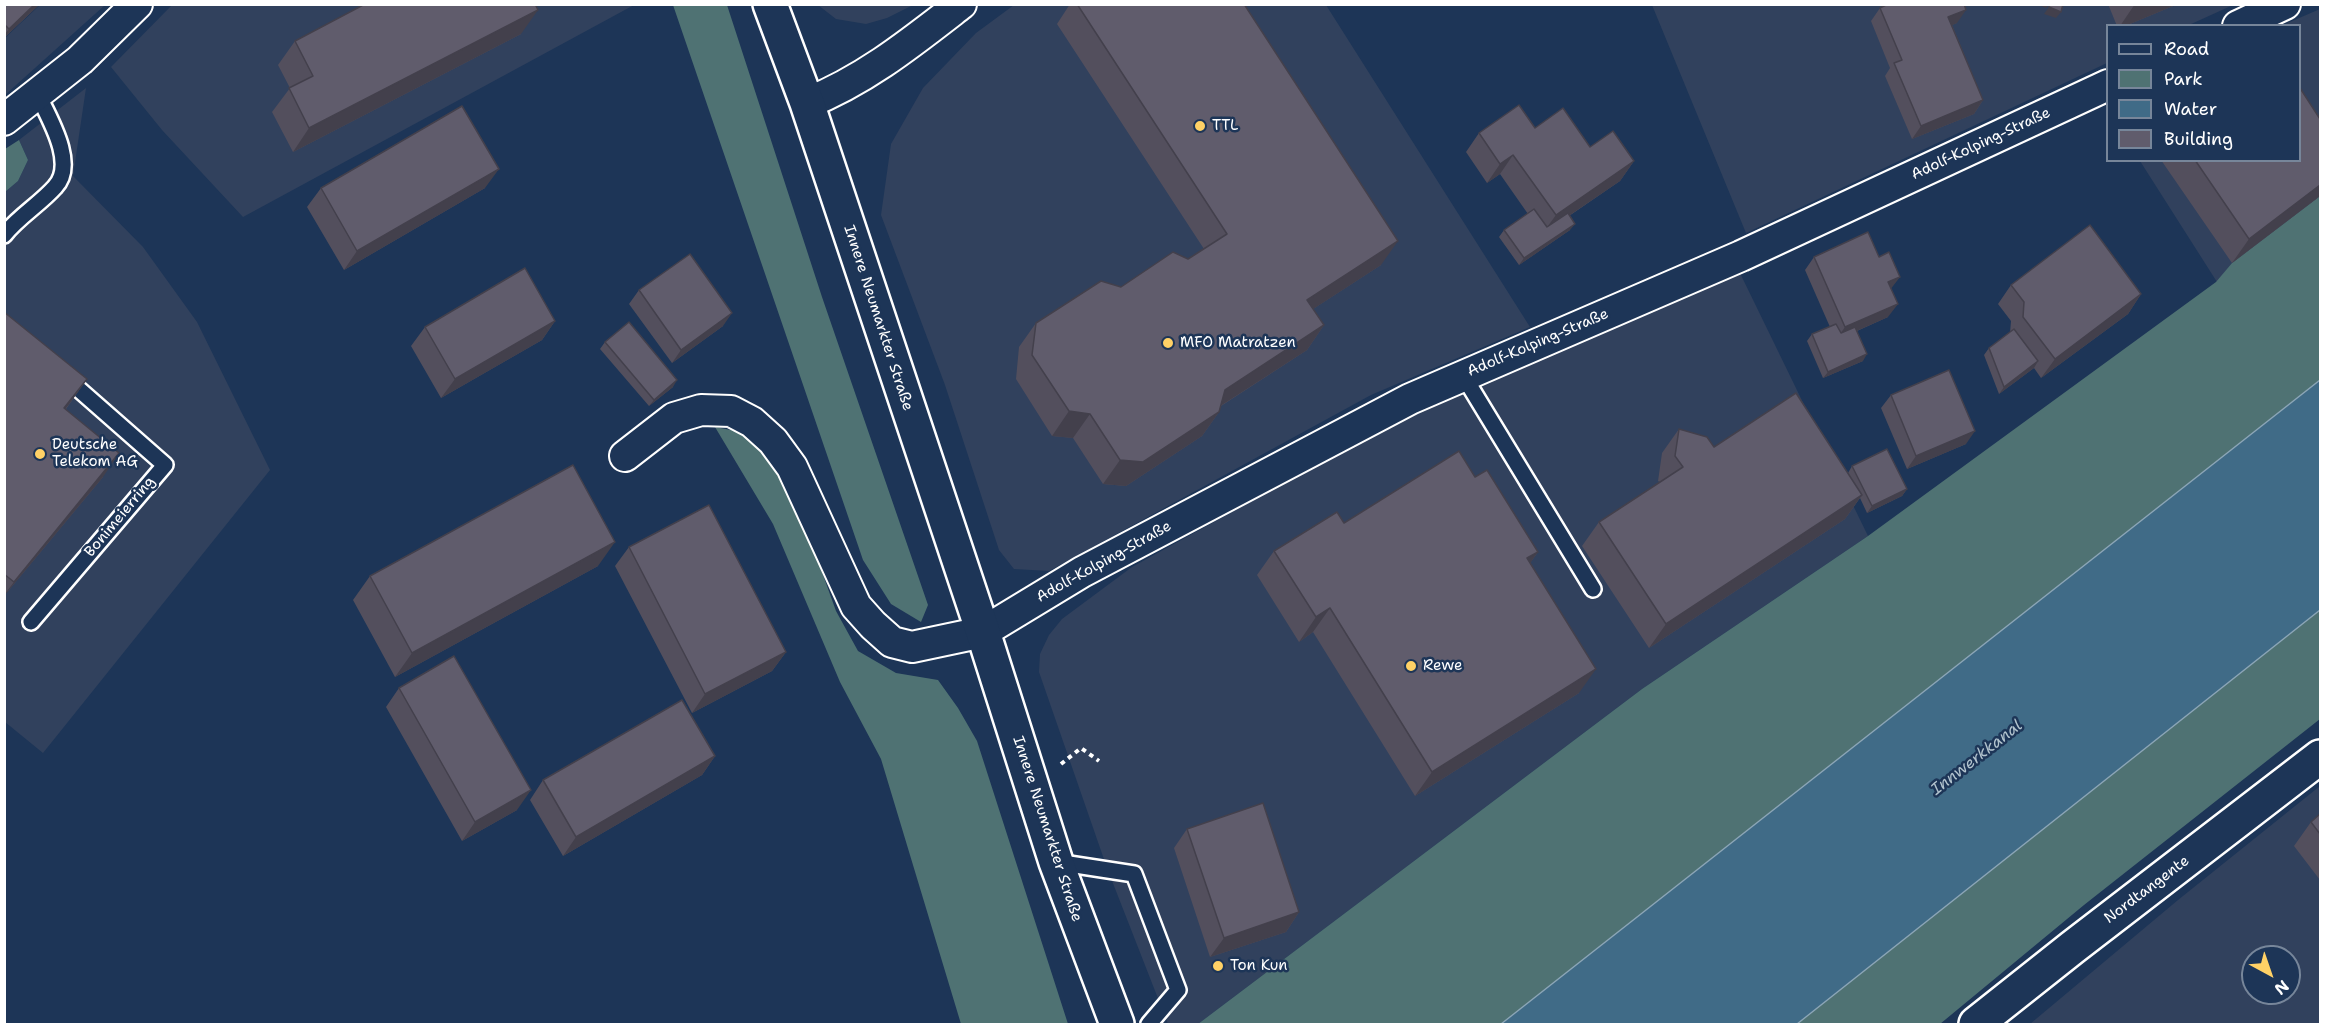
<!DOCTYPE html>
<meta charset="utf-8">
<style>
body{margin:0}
#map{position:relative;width:2325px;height:1029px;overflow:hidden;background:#1d3557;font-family:"Shantell Sans",sans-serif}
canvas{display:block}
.frame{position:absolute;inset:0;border:6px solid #fff;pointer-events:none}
.legend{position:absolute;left:2106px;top:24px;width:195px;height:138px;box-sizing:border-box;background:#1d3557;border:2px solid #77869a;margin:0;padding:8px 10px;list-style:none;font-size:18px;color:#fff}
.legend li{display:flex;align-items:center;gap:12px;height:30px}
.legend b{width:30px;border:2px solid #77869a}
.north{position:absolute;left:2241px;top:945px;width:60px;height:60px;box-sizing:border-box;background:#1d3557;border:2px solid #77869a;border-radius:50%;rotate:140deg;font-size:16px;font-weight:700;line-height:24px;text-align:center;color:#fff}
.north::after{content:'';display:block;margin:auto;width:21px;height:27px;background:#ffd166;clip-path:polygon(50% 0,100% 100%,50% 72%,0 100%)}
</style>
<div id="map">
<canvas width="2325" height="1029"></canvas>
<div class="frame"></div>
<ul class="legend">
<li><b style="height:8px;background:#1d3557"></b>Road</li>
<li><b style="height:16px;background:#4f7273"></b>Park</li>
<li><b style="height:16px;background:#406b87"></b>Water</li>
<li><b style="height:16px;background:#605c6c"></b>Building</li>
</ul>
<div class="north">N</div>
</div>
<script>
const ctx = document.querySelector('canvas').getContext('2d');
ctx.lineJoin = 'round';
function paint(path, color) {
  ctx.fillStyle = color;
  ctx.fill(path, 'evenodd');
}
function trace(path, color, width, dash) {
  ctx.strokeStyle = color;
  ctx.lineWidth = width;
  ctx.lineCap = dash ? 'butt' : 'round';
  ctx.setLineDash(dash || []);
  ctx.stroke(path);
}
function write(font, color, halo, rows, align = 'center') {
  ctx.font = font + ' "Shantell Sans",sans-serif';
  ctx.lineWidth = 5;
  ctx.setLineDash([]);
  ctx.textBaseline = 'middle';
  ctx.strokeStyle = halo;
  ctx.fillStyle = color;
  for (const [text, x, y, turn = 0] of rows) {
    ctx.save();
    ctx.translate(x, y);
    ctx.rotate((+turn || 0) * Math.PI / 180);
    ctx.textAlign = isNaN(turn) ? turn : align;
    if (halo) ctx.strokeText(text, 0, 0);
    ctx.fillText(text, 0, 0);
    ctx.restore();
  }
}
paint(new Path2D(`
 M 41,4 L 105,5 L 5,95 L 5,38 Z
 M 172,5 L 634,5 L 243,217 L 162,130 L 111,67 Z
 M 818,5 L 913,5 L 887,18 L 866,24 L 836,19 Z
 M 1014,5 L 1326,5 L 1530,327 L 1371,395 L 1049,571 L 1014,569 L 999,550 L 945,385 L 881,215 L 891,144 L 923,88 L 976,33 Z
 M 1652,5 L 2233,5 L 2189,25 L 2108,26 L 2107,63 L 1746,233 Z
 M 2320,9 L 2320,196 L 2232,263 L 2217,282 L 2140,161 L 2300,160 L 2300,26 L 2283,25 Z
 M 86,88 L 73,176 L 143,247 L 197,322 L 270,470 L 43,753 L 5,722 L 5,192 L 18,181 L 28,160 L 19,140 Z
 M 1738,269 L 1868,536 L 1642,689 L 1198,1024 L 1168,1024 L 1107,868 L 1039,672 L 1040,654 L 1049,635 L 1062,619 L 1132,567 L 1391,425 Z
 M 2320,786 L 2320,1024 L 2030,1024 L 2178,900 ZM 2253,957 L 2289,957 L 2289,993 L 2253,993 Z`), '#31415d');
paint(new Path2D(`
 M 673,5 L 727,5 L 822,297 L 928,605 L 921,622 L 891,604 L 863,560 Z
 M 19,140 L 28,160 L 18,181 L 5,192 L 5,149 Z
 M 2320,196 L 2320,380 L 1501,1024 L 1198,1024 L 1642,689 L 1868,536 L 2216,282 L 2232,263 Z
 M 715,427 L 747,433 L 773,451 L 799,508 L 836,611 L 858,651 L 896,673 L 938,680 L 958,708 L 977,741 L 1068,1024 L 961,1024 L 881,759 L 840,682 L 773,524 Z
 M 2320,610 L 2320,719 L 2084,905 L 1940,1024 L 1797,1024 Z`), '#4f7273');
const water = new Path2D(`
 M 2320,380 L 2320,610 L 1797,1024 L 1501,1024 Z`);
paint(water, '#406b87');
trace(water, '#8ca6b7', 1.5);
const service = new Path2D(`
 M 4,235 C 18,217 40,204 55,187 C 77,164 49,118 38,95
 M 1463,375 L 1593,589
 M 31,622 L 165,465 L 66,378
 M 1056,862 L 1134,874 L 1178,990 L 1149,1024`);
const minor = new Path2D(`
 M 2238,26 L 2285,4
 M 807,103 C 865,80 912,42 961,4
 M 4,120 L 80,60 L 137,4
 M 625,456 L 674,418 L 701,410 L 731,411 L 752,422 L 773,441 L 792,467 L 856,606 L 873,625 L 892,642 L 912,647 L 983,632 L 1082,572 L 1410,399 L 1741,256 L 2108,85`);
const secondary = new Path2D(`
 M 770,4 L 807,103 L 983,632 L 1056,862 L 1117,1024
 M 1976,1024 L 2073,947 L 2320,757`);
trace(service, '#fff', 20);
trace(minor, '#fff', 34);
trace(secondary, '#fff', 38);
trace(new Path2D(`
 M 1061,764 L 1081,748 L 1099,761`), '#fff', 4, [4.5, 4.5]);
trace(service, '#1d3557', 15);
trace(minor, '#1d3557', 30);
trace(secondary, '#1d3557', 33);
paint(new Path2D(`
 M 4,4 L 40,4 L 4,38 Z
 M 1070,4 L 1244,4 L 1381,265 L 1313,309 L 1324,325 L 1307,350 L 1221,406 L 1219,412 L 1202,436 L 1126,486 L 1103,484 L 1073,438 L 1052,436 L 1016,379 L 1019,347 L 1036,323 L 1188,259 L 1204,249 L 1057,24 Z
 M 2108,4 L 2178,4 L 2125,26 L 2117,26 Z
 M 1880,8 L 1957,23 L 1952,25 L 1983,100 L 1974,114 L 1912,139 L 1885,76 L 1890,68 L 1871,21 Z
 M 521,34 L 293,152 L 272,112 L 290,88 L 278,65 L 295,41 Z
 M 2320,119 L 2320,196 L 2232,263 L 2161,160 L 2300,160 Z
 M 1479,133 L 1590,147 L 1634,161 L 1620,181 L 1569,216 L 1570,230 L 1519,265 L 1499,237 L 1504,230 L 1528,214 L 1500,174 L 1487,183 L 1466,152 Z
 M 321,188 L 485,188 L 344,270 L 307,207 Z
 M 1814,257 L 1888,317 L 1857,331 L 1863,361 L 1823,378 L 1807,341 L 1812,334 L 1830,327 L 1805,270 Z
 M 2011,285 L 2141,294 L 2128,314 L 2041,378 L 2034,368 L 1999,394 L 1984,355 L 1989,348 L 2010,333 L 2011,321 L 1998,304 Z
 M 639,290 L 723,326 L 672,363 L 629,304 Z
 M 4,312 L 87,379 L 66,409 L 103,477 L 4,596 Z
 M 555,321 L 542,340 L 441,398 L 411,346 L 425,327 Z
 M 605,342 L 673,387 L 649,406 L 600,349 Z
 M 1891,395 L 1966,444 L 1907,469 L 1881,408 Z
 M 1679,429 L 1714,447 L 1849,476 L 1848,473 L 1852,466 L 1907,489 L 1902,496 L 1867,513 L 1860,498 L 1845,519 L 1649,648 L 1582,546 L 1599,522 L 1660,482 L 1658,481 L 1662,453 Z
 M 1475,477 L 1538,552 L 1530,563 L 1579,693 L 1415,796 L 1313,632 L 1299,642 L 1257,575 L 1274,551 L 1344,523 Z
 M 629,547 L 786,652 L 772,671 L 692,713 L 615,566 Z
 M 598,566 L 395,677 L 353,600 L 370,576 Z
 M 399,688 L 517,810 L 462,841 L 386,707 Z
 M 715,756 L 702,775 L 563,856 L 530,800 L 543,780 Z
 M 2320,814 L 2320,880 L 2294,846 L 2311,822 Z
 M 1187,829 L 1299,912 L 1286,932 L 1210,957 L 1174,848 Z`), '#534f5d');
paint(new Path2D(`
 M 35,4 L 40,4 L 4,38 L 4,35 L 9,29 Z
 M 2037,4 L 2049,4 L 2046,8 Z
 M 2135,4 L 2178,4 L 2125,26 L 2120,26 Z
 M 2049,7 L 2061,12 L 2056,18 L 2044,14 Z
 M 538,10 L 521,34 L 293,152 L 309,128 Z
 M 1966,10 L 1957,23 L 1939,31 L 1948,17 Z
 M 1983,100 L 1974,114 L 1912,139 L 1921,126 Z
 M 1513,155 L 1500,174 L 1487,183 L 1500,164 Z
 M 1634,161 L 1620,181 L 1542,234 L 1556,215 Z
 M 499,169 L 485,188 L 344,270 L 357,251 Z
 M 2320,185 L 2320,196 L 2232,263 L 2249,239 Z
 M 1575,224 L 1570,230 L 1519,265 L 1524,258 Z
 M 1398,241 L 1381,265 L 1290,324 L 1307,300 Z
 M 1900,277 L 1890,290 L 1888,282 Z
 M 2141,294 L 2128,314 L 2041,378 L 2055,359 Z
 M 1898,304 L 1888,317 L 1836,340 L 1845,327 Z
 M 732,313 L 723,326 L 672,363 L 681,350 Z
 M 555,321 L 542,340 L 441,398 L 455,379 Z
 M 1324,325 L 1307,350 L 1208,414 L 1225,390 Z
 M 1867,354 L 1863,361 L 1823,378 L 1828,372 Z
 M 2038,361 L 2034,368 L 1999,394 L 2004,387 Z
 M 87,379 L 70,403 L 47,432 L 64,408 Z
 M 677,380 L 673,387 L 649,406 L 654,400 Z
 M 1069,411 L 1090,414 L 1073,438 L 1052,436 Z
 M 1219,412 L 1202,436 L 1126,486 L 1103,484 L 1120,460 Z
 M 1975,431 L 1966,444 L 1907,469 L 1916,456 Z
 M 119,453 L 103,477 L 4,596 L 4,595 L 14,582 Z
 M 1907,489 L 1902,496 L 1867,513 L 1872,506 Z
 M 1862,495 L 1845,519 L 1649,648 L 1666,624 Z
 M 615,542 L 598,566 L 395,677 L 412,653 Z
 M 1538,552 L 1521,576 L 1527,558 Z
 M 1330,608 L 1313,632 L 1299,642 L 1316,617 Z
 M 786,652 L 772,671 L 692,713 L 705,694 Z
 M 1596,669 L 1579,693 L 1415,796 L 1432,772 Z
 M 715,756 L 702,775 L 563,856 L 576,837 Z
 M 531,790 L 517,810 L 462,841 L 475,822 Z
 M 1299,912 L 1286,932 L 1210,957 L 1224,938 Z`), '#43404c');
const building = new Path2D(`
 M 4,4 L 35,4 L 9,29 L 4,24 Z
 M 365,4 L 535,4 L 538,10 L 309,128 L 289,88 L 313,76 L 295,41 Z
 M 1077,4 L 1244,4 L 1398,241 L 1307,300 L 1324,325 L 1225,390 L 1219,412 L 1143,462 L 1120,460 L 1090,414 L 1069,411 L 1032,355 L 1036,323 L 1101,281 L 1121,287 L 1173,252 L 1188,259 L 1227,234 Z
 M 1888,4 L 1964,4 L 1966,10 L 1948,17 L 1983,100 L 1921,126 L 1894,63 L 1902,60 L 1880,8 Z
 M 2050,4 L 2063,4 L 2061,12 L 2049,7 Z
 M 2300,88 L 2320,119 L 2320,185 L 2249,239 L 2195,160 L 2300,160 Z
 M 1519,105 L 1535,128 L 1563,108 L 1590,147 L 1613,131 L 1634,161 L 1556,215 L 1513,155 L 1500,164 L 1479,133 Z
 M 462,106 L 499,169 L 357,251 L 321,188 Z
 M 1534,209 L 1547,227 L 1568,213 L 1575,224 L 1524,258 L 1504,230 Z
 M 2090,225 L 2141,294 L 2055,359 L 2023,317 L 2024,302 L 2011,285 Z
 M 1868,232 L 1879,257 L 1889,252 L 1900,277 L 1888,282 L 1898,304 L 1845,327 L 1814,257 Z
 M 690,254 L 732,313 L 681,350 L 639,290 Z
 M 525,268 L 555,321 L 455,379 L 425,327 Z
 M 4,312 L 87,379 L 64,408 L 119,453 L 14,582 L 4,574 Z
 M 629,322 L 677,380 L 654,400 L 605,342 Z
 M 1836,324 L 1841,333 L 1855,327 L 1867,354 L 1828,372 L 1812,334 Z
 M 2014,329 L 2038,361 L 2004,387 L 1989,348 Z
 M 1949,370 L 1975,431 L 1916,456 L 1891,395 Z
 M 1796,393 L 1862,495 L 1666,624 L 1599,522 L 1683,467 L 1675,456 L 1679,429 L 1707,437 L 1714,447 Z
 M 1887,449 L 1907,489 L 1872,506 L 1852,466 Z
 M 1459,451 L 1475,477 L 1487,470 L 1538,552 L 1527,558 L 1596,669 L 1432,772 L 1330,608 L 1316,617 L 1274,551 L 1337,512 L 1344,523 Z
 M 573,465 L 615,542 L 412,653 L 370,576 Z
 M 709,505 L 786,652 L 705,694 L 629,547 Z
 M 454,656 L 531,790 L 475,822 L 399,688 Z
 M 682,700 L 715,756 L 576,837 L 543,780 Z
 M 1263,803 L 1299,912 L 1224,938 L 1187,829 Z
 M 2320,814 L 2320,834 L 2311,822 Z`);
paint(building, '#605c6c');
trace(building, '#43404c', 1.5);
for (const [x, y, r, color] of [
 [1200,126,6,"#ffd166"],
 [1168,343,6,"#ffd166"],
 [40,454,6,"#ffd166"],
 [1411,666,6,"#ffd166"],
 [1218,966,6,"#ffd166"]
]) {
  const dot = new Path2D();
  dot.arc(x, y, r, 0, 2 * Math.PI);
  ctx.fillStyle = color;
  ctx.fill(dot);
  trace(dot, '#1d3557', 2);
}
write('15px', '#fff', '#1d3557', [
 ["TTL",1212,126],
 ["MFO Matratzen",1180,343],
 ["Deutsche",52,445],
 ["Telekom AG",52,462],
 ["Rewe",1423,666],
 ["Ton Kun",1230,966]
], 'left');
write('15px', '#fff', '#1d3557', [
 ["Adolf-Kolping-Straße",1981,144,-25],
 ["Innere Neumarkter Straße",878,318,72],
 ["Adolf-Kolping-Straße",1538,343,-23],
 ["Bonimeierring",120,517,-50],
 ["Adolf-Kolping-Straße",1104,562,-29],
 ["Innere Neumarkter Straße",1047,829,72],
 ["Nordtangente",2147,890,-37]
]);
write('italic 16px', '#b3c4cf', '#1d3557', [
 ["Innwerkkanal",1977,758,-38]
]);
</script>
